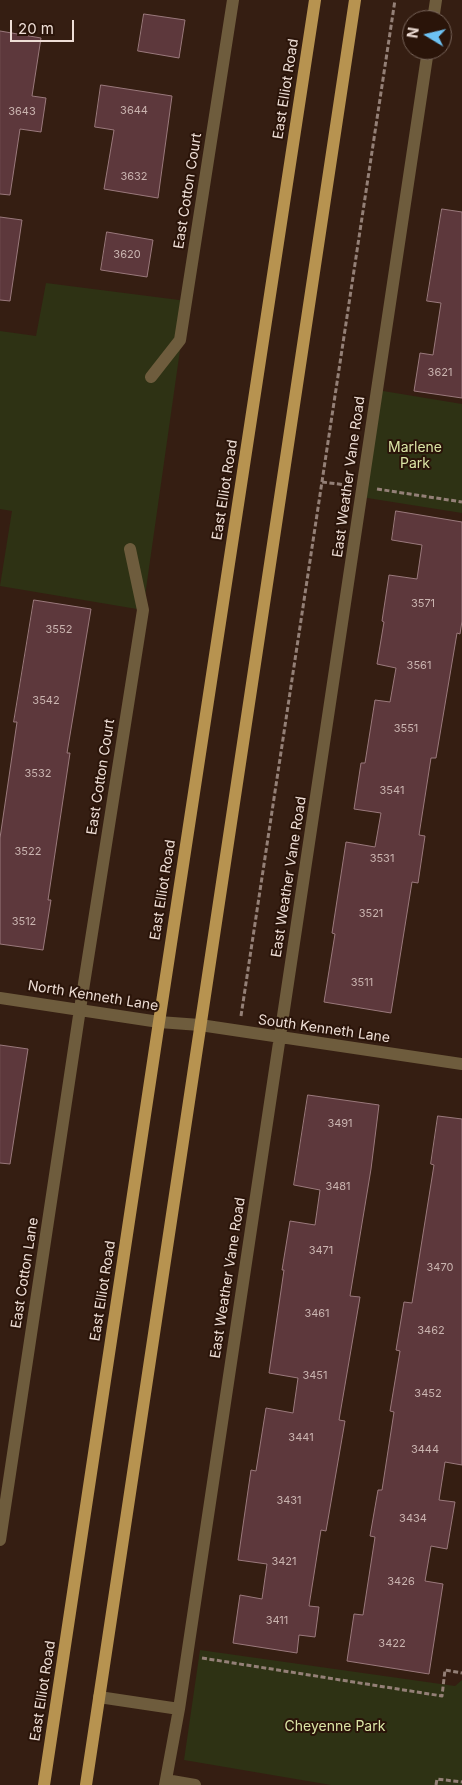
<!DOCTYPE html>
<style>
body{margin:0}
#map{position:relative;width:462px;height:1785px;overflow:hidden;background:#351e12;font-family:Inter,sans-serif}
canvas{display:block}
.north{position:absolute;left:402px;top:10px;width:50px;height:50px;box-sizing:border-box;background:#2a1409;border:1px solid #78655b;border-radius:50%;rotate:279deg;font-size:14px;font-weight:700;line-height:20px;text-align:center;color:#eeded6}
.north::after{content:'';display:block;margin:auto;width:18px;height:22px;background:#6dc2f3;clip-path:polygon(50% 0,100% 100%,50% 72%,0 100%)}
.scale{position:absolute;left:10px;top:20px;width:64px;height:22px;box-sizing:border-box;border:2px solid #eeded6;border-top:0;padding-left:6px;font-size:15px;line-height:18px;white-space:nowrap;color:#eeded6;-webkit-text-stroke:4px #2a1409;paint-order:stroke}
</style>
<div id="map">
<canvas width="462" height="1785"></canvas>
<div class="north">N</div>
<div class="scale">20 m</div>
</div>
<script>
const ctx = document.querySelector('canvas').getContext('2d');
ctx.lineJoin = 'round';
function paint(path, color) {
  ctx.fillStyle = color;
  ctx.fill(path, 'evenodd');
}
function trace(path, color, width, dash) {
  ctx.strokeStyle = color;
  ctx.lineWidth = width;
  ctx.lineCap = dash ? 'butt' : 'round';
  ctx.setLineDash(dash || []);
  ctx.stroke(path);
}
function write(font, color, halo, rows, align = 'center') {
  ctx.font = font + ' Inter,sans-serif';
  ctx.lineWidth = 4;
  ctx.setLineDash([]);
  ctx.textBaseline = 'middle';
  ctx.strokeStyle = halo;
  ctx.fillStyle = color;
  for (const [text, x, y, turn = 0] of rows) {
    ctx.save();
    ctx.translate(x, y);
    ctx.rotate((+turn || 0) * Math.PI / 180);
    ctx.textAlign = isNaN(turn) ? turn : align;
    if (halo) ctx.strokeText(text, 0, 0);
    ctx.fillText(text, 0, 0);
    ctx.restore();
  }
}
paint(new Path2D(`
 M 46,283 L 187,301 L 143,610 L 0,586 L 12,511 L 0,509 L 0,331 L 36,336 Z
 M 377,390 L 462,404 L 462,513 L 361,497 Z
 M 200,1650 L 455,1686 L 462,1680 L 462,1785 L 331,1785 L 184,1760 Z`), '#2e3214');
const building = new Path2D(`
 M 144,14 L 185,20 L 179,58 L 138,51 Z
 M 0,31 L 41,38 L 32,96 L 46,98 L 41,132 L 20,129 L 10,195 L 0,194 Z
 M 101,85 L 172,96 L 158,198 L 104,189 L 114,130 L 95,127 Z
 M 442,209 L 462,212 L 462,398 L 414,391 L 420,353 L 433,355 L 441,303 L 427,301 Z
 M 0,217 L 22,220 L 10,301 L 0,300 Z
 M 107,232 L 153,240 L 147,277 L 101,270 Z
 M 396,511 L 462,522 L 462,621 L 460,634 L 457,633 L 436,758 L 431,758 L 419,835 L 425,836 L 418,883 L 412,882 L 391,1013 L 324,1002 L 335,934 L 332,933 L 346,842 L 375,847 L 381,813 L 354,809 L 361,763 L 365,763 L 375,700 L 390,702 L 396,668 L 377,664 L 384,622 L 382,621 L 389,575 L 417,579 L 422,545 L 392,540 Z
 M 34,600 L 91,609 L 67,753 L 70,753 L 48,900 L 51,900 L 43,950 L 0,944 L 0,838 L 17,722 L 14,722 Z
 M 0,1045 L 28,1049 L 10,1164 L 0,1163 Z
 M 308,1095 L 379,1105 L 371,1169 L 350,1296 L 360,1297 L 339,1420 L 345,1421 L 326,1531 L 321,1530 L 309,1606 L 319,1607 L 315,1637 L 299,1635 L 297,1653 L 233,1643 L 240,1595 L 262,1599 L 267,1564 L 238,1560 L 251,1470 L 256,1471 L 266,1408 L 293,1413 L 298,1378 L 269,1373 L 284,1270 L 282,1270 L 290,1221 L 315,1225 L 320,1190 L 294,1185 Z
 M 438,1116 L 462,1119 L 462,1465 L 445,1462 L 439,1500 L 455,1502 L 447,1549 L 431,1546 L 425,1581 L 443,1584 L 429,1674 L 347,1661 L 354,1614 L 363,1615 L 375,1537 L 370,1536 L 378,1490 L 382,1490 L 394,1412 L 390,1411 L 400,1351 L 396,1350 L 404,1302 L 412,1303 L 434,1165 L 431,1164 Z`);
paint(building, '#5d383c');
trace(building, '#9a797c', 1);
trace(new Path2D(`
 M 322,482 L 346,485
 M 377,489 L 462,502
 M 241,1016 L 395,0
 M 202,1658 L 442,1696 L 445,1670 L 462,1673
 M 436,1785 L 437,1779 L 462,1782`), '#948077', 3, [5, 2.5]);
trace(new Path2D(`
 M 433,20 L 436,0
 M 151,377 L 180,340 L 233,0
 M 0,998 L 159,1022 L 200,1025 L 462,1064
 M 0,1540 L 80,1009 L 143,610 L 130,549
 M 99,1697 L 179,1709
 M 166,1780 L 195,1785
 M 165,1785 L 179,1709 L 428,50`), '#6e5c3d', 12);
trace(new Path2D(`
 M 44,1785 L 159,1022 L 315,0
 M 86,1785 L 355,0`), '#b79350', 12);
write('11px', '#cab4b0', null, [
 ["3644",134,111],
 ["3643",22,112],
 ["3632",134,177],
 ["3620",127,255],
 ["3621",440,373],
 ["3571",423,604],
 ["3552",59,630],
 ["3561",419,666],
 ["3542",46,701],
 ["3551",406,729],
 ["3532",38,774],
 ["3541",392,791],
 ["3522",28,852],
 ["3531",382,859],
 ["3521",371,914],
 ["3512",24,922],
 ["3511",362,983],
 ["3491",340,1124],
 ["3481",338,1187],
 ["3471",321,1251],
 ["3470",440,1268],
 ["3461",317,1314],
 ["3462",431,1331],
 ["3451",315,1376],
 ["3452",428,1394],
 ["3441",301,1438],
 ["3444",425,1450],
 ["3431",289,1501],
 ["3434",413,1519],
 ["3421",284,1562],
 ["3426",401,1582],
 ["3411",277,1621],
 ["3422",392,1644]
]);
write('14px', '#eeded6', '#2a1409', [
 ["East Elliot Road",286,89,-81],
 ["East Cotton Court",188,191,-81],
 ["East Weather Vane Road",349,477,-82],
 ["East Elliot Road",225,490,-81],
 ["East Cotton Court",101,777,-81],
 ["East Weather Vane Road",289,877,-81],
 ["East Elliot Road",163,890,-81],
 ["North Kenneth Lane",93,996,9],
 ["South Kenneth Lane",324,1029,8],
 ["East Cotton Lane",25,1273,-81],
 ["East Weather Vane Road",228,1278,-81],
 ["East Elliot Road",103,1291,-81],
 ["East Elliot Road",43,1691,-81]
]);
write('14px', '#dbe5a6', '#2a1409', [
 ["Marlene",415,448],
 ["Park",415,464],
 ["Cheyenne Park",335,1727]
]);
</script>
